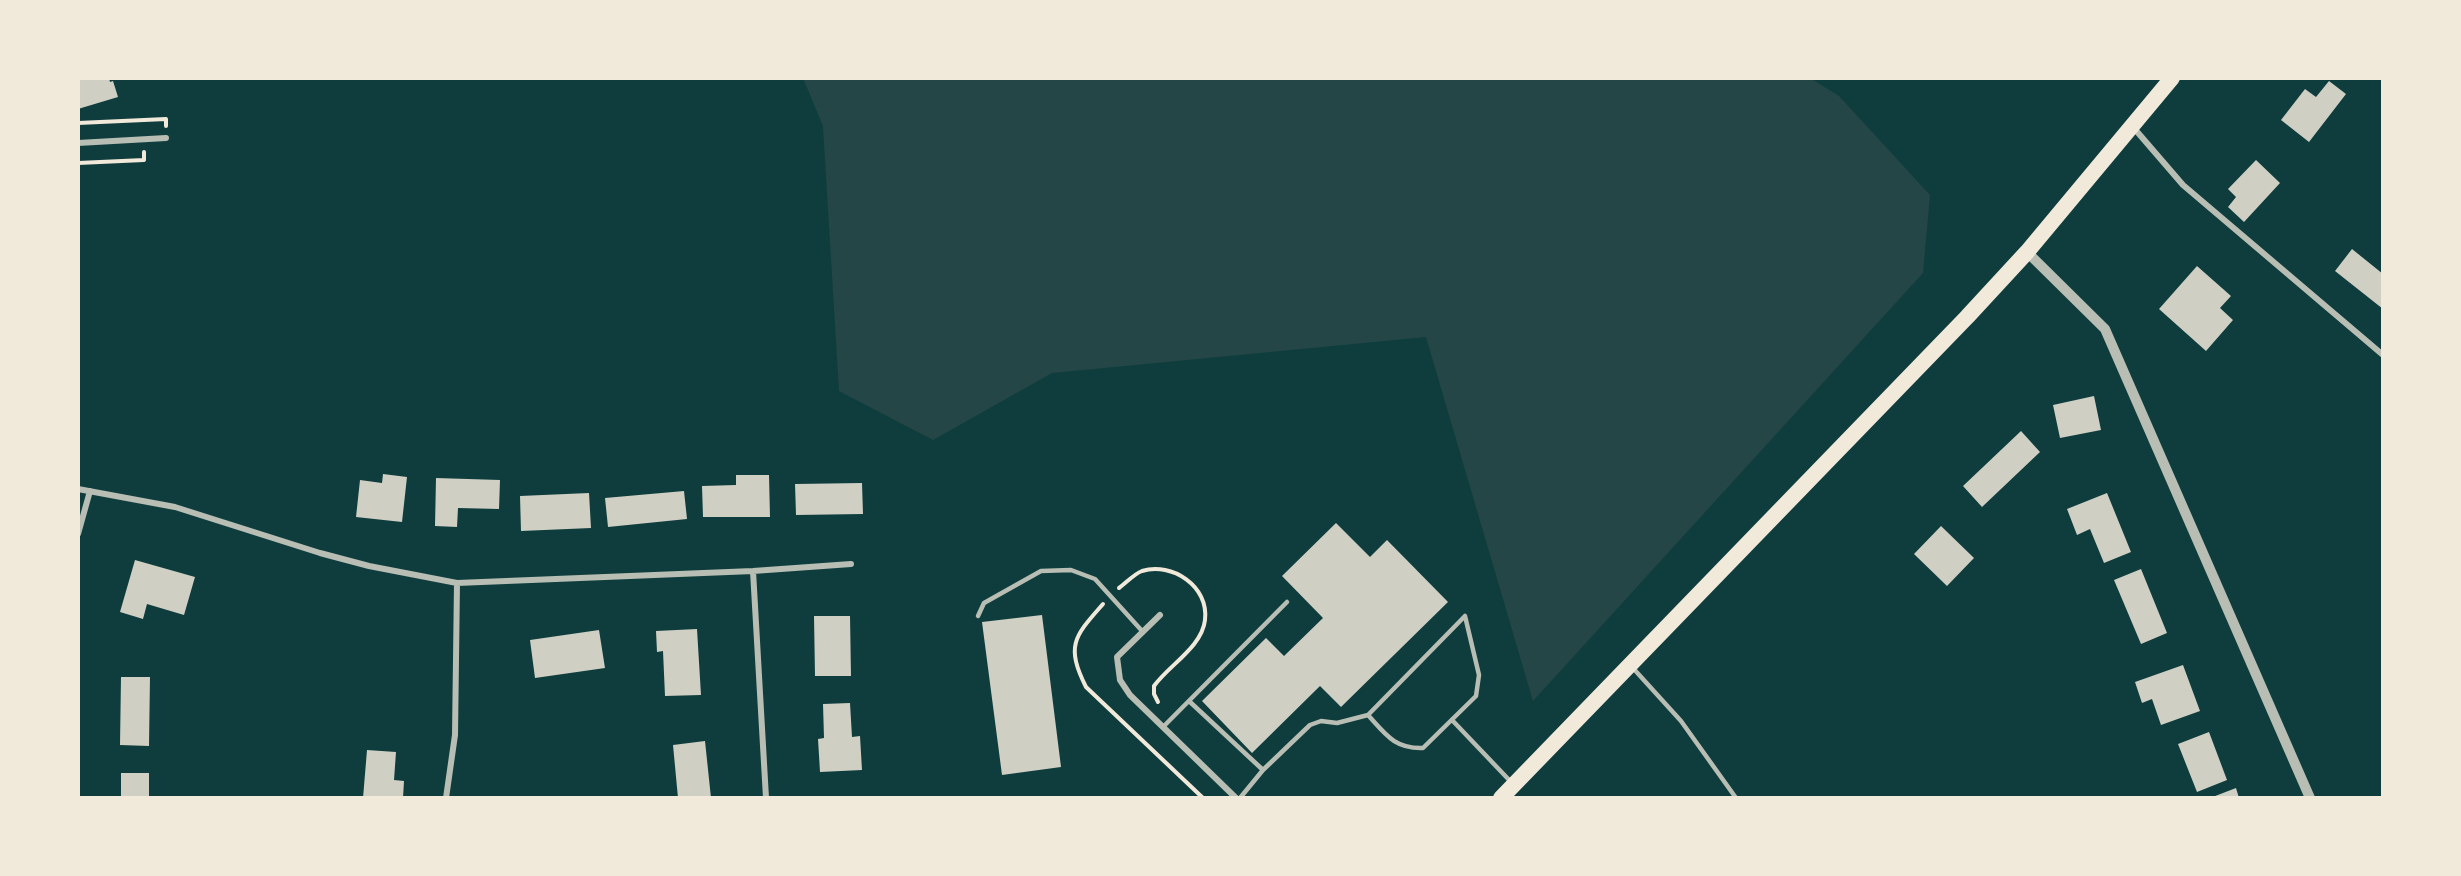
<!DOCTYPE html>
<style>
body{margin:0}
#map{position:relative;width:2461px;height:876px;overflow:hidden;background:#0f3d3e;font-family:"Space Grotesk",sans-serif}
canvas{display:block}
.frame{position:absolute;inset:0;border:80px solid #f1e9da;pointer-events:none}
</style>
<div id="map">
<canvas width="2461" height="876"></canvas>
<div class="frame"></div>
</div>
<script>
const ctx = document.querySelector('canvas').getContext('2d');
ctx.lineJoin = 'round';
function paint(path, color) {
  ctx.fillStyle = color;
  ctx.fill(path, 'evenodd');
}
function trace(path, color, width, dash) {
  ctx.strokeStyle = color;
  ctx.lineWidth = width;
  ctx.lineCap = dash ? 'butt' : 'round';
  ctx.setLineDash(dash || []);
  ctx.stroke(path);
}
paint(new Path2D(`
 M 803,78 L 1810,78 L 1839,96 L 1930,195 L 1923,273 L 1533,701 L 1426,337 L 1052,373 L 933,440 L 839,391 L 823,126 Z`), '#244646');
paint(new Path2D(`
 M 78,78 L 109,78 L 110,82 L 113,81 L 118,97 L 78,109 Z
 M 2329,81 L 2346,94 L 2309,142 L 2281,120 L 2305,89 L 2316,97 Z
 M 2256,160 L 2280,183 L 2244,222 L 2228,207 L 2236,197 L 2228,189 Z
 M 2352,249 L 2383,274 L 2383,309 L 2335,271 Z
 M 2197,266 L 2231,296 L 2220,308 L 2233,320 L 2206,351 L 2159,309 Z
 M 2094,396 L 2101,430 L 2060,438 L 2053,405 Z
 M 2021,431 L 2040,452 L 1982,507 L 1963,486 Z
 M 383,474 L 407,477 L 402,522 L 356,517 L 360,480 L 382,483 Z
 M 736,475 L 769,475 L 770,517 L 703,517 L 702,486 L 736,485 Z
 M 436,478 L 500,480 L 499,509 L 458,508 L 457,527 L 435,526 Z
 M 862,483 L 863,514 L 796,515 L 795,484 Z
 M 684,491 L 687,519 L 608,527 L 605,498 Z
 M 589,493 L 591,528 L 521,531 L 520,496 Z
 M 2107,493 L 2131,552 L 2104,563 L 2090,529 L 2077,535 L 2067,509 Z
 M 1336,523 L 1370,557 L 1387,540 L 1448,602 L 1341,707 L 1320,686 L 1252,753 L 1202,701 L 1266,638 L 1284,656 L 1323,618 L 1282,576 Z
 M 1941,526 L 1974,558 L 1947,586 L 1914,554 Z
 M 135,560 L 195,577 L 184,615 L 147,604 L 143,619 L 120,612 Z
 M 2141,569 L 2167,633 L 2141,644 L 2114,580 Z
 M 1042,615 L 1061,767 L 1002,775 L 982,622 Z
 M 814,616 L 850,616 L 851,676 L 815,676 Z
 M 697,629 L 701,695 L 665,696 L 663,651 L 657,652 L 656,631 Z
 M 599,630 L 605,668 L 535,678 L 530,640 Z
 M 2183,665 L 2200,711 L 2161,725 L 2152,699 L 2142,703 L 2135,682 Z
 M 121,677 L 150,677 L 149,746 L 120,745 Z
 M 850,703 L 852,737 L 860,736 L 862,770 L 820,772 L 818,739 L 824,738 L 823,704 Z
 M 2209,732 L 2227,780 L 2197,792 L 2178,744 Z
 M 705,741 L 711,798 L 678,798 L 673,745 Z
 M 367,750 L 396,752 L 394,780 L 404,781 L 403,798 L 363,798 Z
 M 121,773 L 149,773 L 149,798 L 121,798 Z
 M 2236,788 L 2239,798 L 2210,798 Z`), '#cfcfc3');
trace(new Path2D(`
 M 78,123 L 166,119 L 166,126
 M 78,163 L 144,160 L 144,152
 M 1119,588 C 1126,583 1134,574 1142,571 C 1172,562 1209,586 1205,620 C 1202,647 1169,665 1154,686 L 1154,694 L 1158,702
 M 1103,604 C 1075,636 1065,645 1086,687 L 1203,798`), '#f1e9da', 4);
trace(new Path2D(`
 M 978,616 L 984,603 L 1041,571 L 1071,570 L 1095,579 L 1143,632
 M 1632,667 L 1681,721 L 1736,798
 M 1189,701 L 1263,770
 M 1368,715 C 1386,735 1395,749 1423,748 L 1476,696 L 1479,675 L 1465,616
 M 1452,720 L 1512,783
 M 1163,727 L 1287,602
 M 1240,798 L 1263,770 L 1310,725 L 1321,721 L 1337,723 L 1368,715 L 1465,616`), '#b8beb3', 4.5);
trace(new Path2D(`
 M 2133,127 L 2183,185 L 2383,355
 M 78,143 L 166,138
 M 78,489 L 175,507 L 320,553 L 369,566 L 457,583 L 753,571 L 851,564
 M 78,534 L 90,491
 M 753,571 L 766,798
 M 1160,615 L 1117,657 L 1120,680 L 1130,695 L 1236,798
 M 446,798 L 455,735 L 457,583`), '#b8beb3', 6);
trace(new Path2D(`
 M 2027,252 L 2105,329 L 2310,798`), '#b8beb3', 10);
trace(new Path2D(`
 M 1501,798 L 1967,317 L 2027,252 L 2172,78`), '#f1e9da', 16);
</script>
